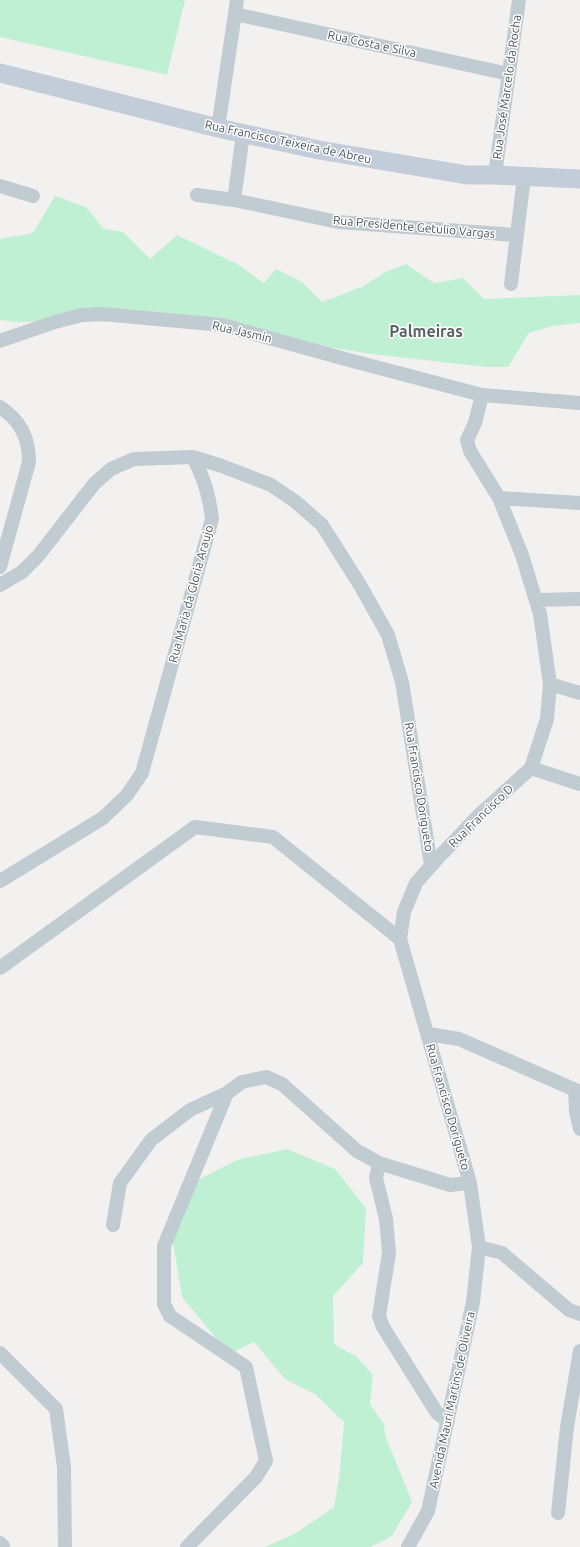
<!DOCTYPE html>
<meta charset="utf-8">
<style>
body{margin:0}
canvas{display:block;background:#f3f1f0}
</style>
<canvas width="580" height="1547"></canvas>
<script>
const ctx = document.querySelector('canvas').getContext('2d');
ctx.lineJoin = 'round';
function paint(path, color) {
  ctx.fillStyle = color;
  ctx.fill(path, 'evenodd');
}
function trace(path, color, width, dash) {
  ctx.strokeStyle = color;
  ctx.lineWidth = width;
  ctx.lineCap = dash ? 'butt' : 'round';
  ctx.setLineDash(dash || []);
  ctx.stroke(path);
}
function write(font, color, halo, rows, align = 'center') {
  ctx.font = font + ' Ubuntu,sans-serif';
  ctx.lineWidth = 3;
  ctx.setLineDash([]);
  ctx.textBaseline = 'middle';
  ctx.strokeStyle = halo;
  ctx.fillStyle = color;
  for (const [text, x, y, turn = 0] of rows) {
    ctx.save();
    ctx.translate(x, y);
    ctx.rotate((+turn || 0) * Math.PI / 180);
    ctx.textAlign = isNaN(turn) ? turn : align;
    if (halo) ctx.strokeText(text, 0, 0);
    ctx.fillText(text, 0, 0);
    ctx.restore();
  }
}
paint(new Path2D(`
 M 0,0 L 185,0 L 167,75 L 0,37 Z
 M 55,196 L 86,207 L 104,229 L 123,232 L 150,259 L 177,235 L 237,264 L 264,283 L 276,269 L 302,282 L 322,302 L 364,286 L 385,272 L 406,264 L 434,283 L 463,278 L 484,299 L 580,295 L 580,323 L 552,326 L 529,333 L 508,367 L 486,367 L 371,354 L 176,321 L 17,322 L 0,320 L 0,239 L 33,233 Z
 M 287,1149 L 335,1169 L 366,1208 L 363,1263 L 333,1296 L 334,1344 L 357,1357 L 373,1375 L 370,1404 L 384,1424 L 385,1435 L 412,1502 L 392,1536 L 371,1547 L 265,1547 L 296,1533 L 334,1507 L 340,1470 L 344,1422 L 315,1394 L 285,1379 L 254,1342 L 229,1354 L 182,1297 L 170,1224 L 190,1184 L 237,1160 Z`), '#c0f0d3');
trace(new Path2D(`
 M 235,14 L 509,74
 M 218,128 L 237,0
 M 495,175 L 519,0
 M 0,186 L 33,196
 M 197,195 L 234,200 L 338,222 L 516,235
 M 234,200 L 243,134
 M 511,284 L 524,177
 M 0,341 L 55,322 L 82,315 L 100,314 L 124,316 L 222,325 L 349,360 L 482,395 L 580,403
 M 0,407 C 21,421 29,438 29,462 L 0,567
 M 499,498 L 580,503
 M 0,585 L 22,572 L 38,556 L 94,484 L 111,469 L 134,459 L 193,457 L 222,466 L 271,485 L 296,502 L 322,525 L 360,585 L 388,635 L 402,682 L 431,865
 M 536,600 L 580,599
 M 550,684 L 580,693
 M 531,768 L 580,784
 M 0,881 L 103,818 L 127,795 L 142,773 L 212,519 C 209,494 204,479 193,457
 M 0,968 L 195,827 L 273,837 L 400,939
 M 428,1034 L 459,1039 L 580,1092
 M 575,1090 L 576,1112 L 580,1129
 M 379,1163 L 376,1178 L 386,1219 L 389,1253 L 379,1316 L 383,1327 L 437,1413 L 448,1421
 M 113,1225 L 120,1183 L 151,1140 L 190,1110 L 227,1093 L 242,1082 L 266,1077 L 282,1084 L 357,1151 L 379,1163 L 450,1185 L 470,1183
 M 479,1247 L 502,1253 L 569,1310 L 580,1314
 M 0,1353 L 56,1409 L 64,1467 L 65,1547
 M 558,1513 L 567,1427 L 580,1351
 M 0,1543 L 3,1546
 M 187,1547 L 256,1477 L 266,1461 L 246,1367 L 170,1316 L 164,1304 L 164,1246 L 227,1093
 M 408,1547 L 428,1511 L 473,1302 L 479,1247 L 470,1183 L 400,939 L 404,912 L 416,883 L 438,858 L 478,816 L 531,768 L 547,719 L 550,684 L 540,614 L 522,555 L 499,498 L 470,451 L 467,440 L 475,423 L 482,395`), '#c1cbd2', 14);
trace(new Path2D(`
 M 0,73 L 218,128 L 319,150 L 467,175 L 495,175 L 580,179`), '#c3cdd9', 19);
write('12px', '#48535e', '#fff', [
 ["Rua Costa e Silva",372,44,12],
 ["Rua José Marcelo da Rocha",507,87,-82],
 ["Rua Francisco Teixeira de Abreu",288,142,12],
 ["Rua Presidente Getulio Vargas",414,227,5],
 ["Rua Jasmin",242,332,13],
 ["Rua Maria da Gloria Araujo",191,594,-75],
 ["Rua Francisco Dorigueto",419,787,81],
 ["Rua Francisco D",481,816,-44],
 ["Rua Francisco Dorigueto",448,1107,74],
 ["Avenida Mauri Martins de Oliveira",452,1400,-78]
]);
write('bold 16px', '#5d6165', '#fff', [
 ["Palmeiras",426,332]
]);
</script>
